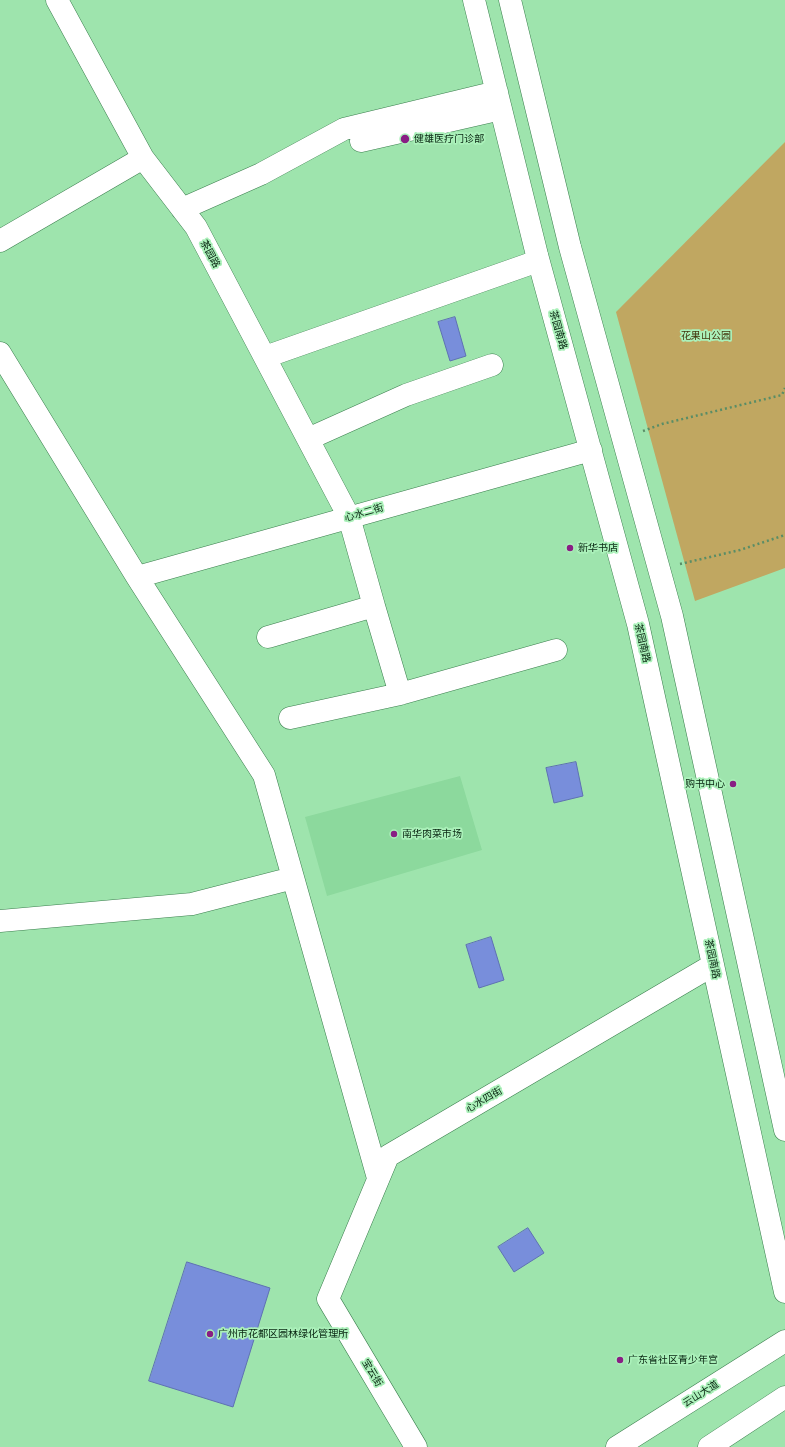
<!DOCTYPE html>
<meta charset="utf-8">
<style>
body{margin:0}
canvas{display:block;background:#9ee4ad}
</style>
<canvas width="785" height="1447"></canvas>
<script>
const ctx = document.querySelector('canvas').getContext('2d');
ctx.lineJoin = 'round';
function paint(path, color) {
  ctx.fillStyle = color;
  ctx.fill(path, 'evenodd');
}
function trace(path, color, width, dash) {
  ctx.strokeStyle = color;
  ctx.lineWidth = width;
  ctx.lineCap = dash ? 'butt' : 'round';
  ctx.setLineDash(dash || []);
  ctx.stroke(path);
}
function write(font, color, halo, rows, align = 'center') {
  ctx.font = font + ' Montserrat,"Noto Sans SC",sans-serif';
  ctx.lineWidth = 3.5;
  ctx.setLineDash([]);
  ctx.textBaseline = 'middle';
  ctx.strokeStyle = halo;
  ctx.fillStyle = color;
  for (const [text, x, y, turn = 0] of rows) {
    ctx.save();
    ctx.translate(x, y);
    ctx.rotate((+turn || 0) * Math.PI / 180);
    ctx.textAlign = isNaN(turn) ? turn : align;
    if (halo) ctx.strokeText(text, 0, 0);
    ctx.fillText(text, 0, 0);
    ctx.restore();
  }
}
paint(new Path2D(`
 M 460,776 L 482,850 L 327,896 L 305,817 Z`), '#8cd99d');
paint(new Path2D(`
 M 785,142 L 785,568 L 695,601 L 616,312 Z`), '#c0a761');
const building = new Path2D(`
 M 455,317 L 466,356 L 450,361 L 438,322 Z
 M 576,762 L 583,796 L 554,803 L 546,768 Z
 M 491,937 L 504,980 L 479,988 L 466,945 Z
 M 528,1228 L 544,1253 L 514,1272 L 498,1247 Z
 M 187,1262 L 270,1288 L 233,1407 L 149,1381 Z`);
paint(building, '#788edb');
trace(building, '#5e71b2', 1);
const minor = new Path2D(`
 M 57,0 L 143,158 L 196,227 L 349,517 L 374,606 L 268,637
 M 474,0 L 537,255 L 638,624 L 785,1292
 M 510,0 L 570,247 L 672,616 L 785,1130
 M 361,141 L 501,109
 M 182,209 L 261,174 L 344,129 L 497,92
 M 0,241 L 143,158
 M 0,353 L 137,577 L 264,775 L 378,1178
 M 265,357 L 538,261
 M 308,439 L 406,395 L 492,365
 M 137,577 L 591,450
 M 400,694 L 556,650
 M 290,718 L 400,694 L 374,606
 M 0,921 L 192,904 L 293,878
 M 416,1447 L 328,1299 L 388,1156 L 713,965`);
const major = new Path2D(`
 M 617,1447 L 785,1341
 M 709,1447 L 785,1397`);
trace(minor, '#3b7f4e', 23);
trace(major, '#3b7f4e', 23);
trace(new Path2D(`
 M 643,431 L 662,424 L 782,395 L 785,388
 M 680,564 L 740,550 L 785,535`), '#598d66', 2.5, [2, 3]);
trace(minor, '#fff', 22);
trace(major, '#fff', 22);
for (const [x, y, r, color] of [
 [405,139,5,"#891e84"],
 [570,548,4,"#891e84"],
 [733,784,4,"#891e84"],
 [394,834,4,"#891e84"],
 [210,1334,4,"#891e84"],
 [620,1360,4,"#891e84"]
]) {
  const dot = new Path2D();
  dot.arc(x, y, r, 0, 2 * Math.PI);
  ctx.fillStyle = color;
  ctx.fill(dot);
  trace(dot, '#abf1ba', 1.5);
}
write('10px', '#082511', '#abf1ba', [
 ["健雄医疗门诊部",414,139],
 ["新华书店",578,548],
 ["购书中心",725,784,"right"],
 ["南华肉菜市场",402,834],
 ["广州市花都区园林绿化管理所",218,1334],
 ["广东省社区青少年宫",628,1360]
], 'left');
write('10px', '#082511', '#abf1ba', [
 ["茶园路",210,254,62],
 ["茶园南路",558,330,74],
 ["心水二街",364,513,-16],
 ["茶园南路",642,643,77],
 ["茶园南路",712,959,78],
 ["心水四街",484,1100,-30],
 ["宝云街",372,1373,59],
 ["云山大道",701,1394,-32]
]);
write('10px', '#44370f', '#abf1ba', [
 ["花果山公园",706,336]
]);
</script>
